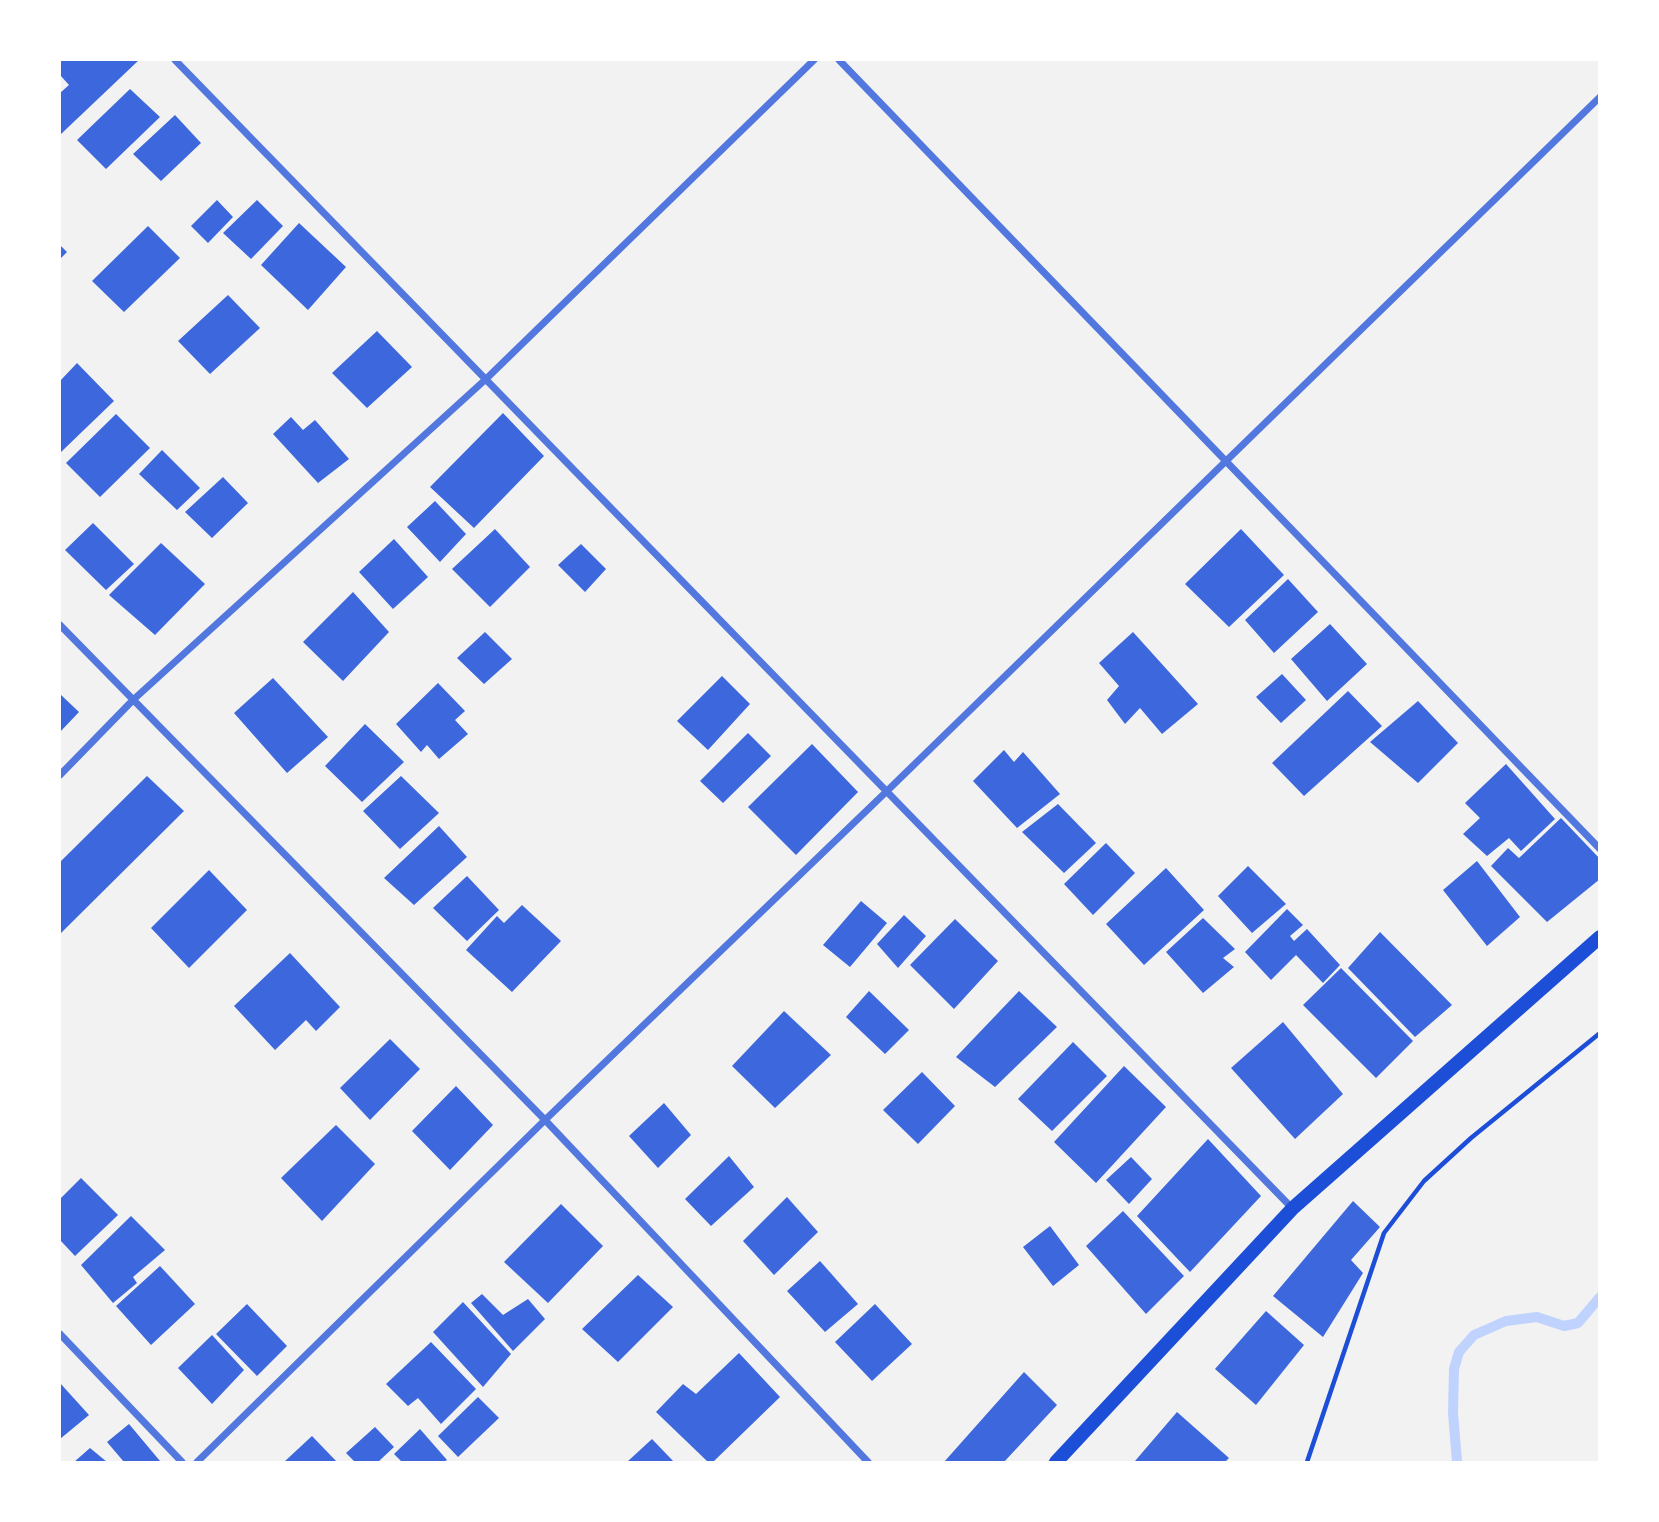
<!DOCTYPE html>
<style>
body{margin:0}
#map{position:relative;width:1659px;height:1522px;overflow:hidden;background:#f2f2f2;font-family:"Playfair Display",serif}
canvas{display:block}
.frame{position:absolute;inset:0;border:61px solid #fff;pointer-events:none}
</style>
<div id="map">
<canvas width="1659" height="1522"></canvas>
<div class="frame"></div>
</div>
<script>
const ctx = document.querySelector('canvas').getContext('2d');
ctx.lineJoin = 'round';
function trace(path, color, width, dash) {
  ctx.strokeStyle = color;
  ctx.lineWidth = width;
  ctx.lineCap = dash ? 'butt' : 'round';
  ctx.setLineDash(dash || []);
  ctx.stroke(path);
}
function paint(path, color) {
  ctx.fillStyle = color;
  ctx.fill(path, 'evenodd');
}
trace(new Path2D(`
 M 1457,1462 L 1453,1413 L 1454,1369 L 1459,1352 L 1474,1335 L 1506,1321 L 1537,1317 L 1564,1326 L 1578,1323 L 1600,1297`), '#bfd3fe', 10);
paint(new Path2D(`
 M 60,60 L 139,60 L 60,135 L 60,93 L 69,85 L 60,75 Z
 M 130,89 L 160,117 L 106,169 L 77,140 Z
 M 175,115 L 201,143 L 161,181 L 133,154 Z
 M 217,200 L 233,217 L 208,243 L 191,226 Z
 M 257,200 L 283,226 L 251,259 L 223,233 Z
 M 299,223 L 346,267 L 308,310 L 261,265 Z
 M 148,226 L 180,258 L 124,312 L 92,281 Z
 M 60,245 L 67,252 L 60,259 Z
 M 228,295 L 260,328 L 210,374 L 178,341 Z
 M 377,331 L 412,367 L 367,408 L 332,373 Z
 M 77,363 L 114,401 L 60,453 L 60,381 Z
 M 503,413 L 544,456 L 474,528 L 430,487 Z
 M 116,414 L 150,448 L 100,497 L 66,463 Z
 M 291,417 L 303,430 L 315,420 L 349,459 L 318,483 L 273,434 Z
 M 162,450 L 200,488 L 177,510 L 139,474 Z
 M 223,477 L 248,503 L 212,538 L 185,512 Z
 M 435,501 L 466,534 L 440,562 L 407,527 Z
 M 93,523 L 134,564 L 106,590 L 65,550 Z
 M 495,529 L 530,567 L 490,607 L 452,569 Z
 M 1241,529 L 1284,575 L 1229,627 L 1185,584 Z
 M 394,539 L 428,577 L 393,609 L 359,572 Z
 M 161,543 L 205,584 L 155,635 L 109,595 Z
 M 581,544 L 606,569 L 585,592 L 558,565 Z
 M 1288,579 L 1318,612 L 1274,653 L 1245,620 Z
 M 353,592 L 389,632 L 343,681 L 303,642 Z
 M 1330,624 L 1367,664 L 1327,701 L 1291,659 Z
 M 485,632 L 512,659 L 484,684 L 457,658 Z
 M 1133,632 L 1198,704 L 1162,734 L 1140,708 L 1125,724 L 1107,700 L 1119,686 L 1099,663 Z
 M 1282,674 L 1306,700 L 1281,723 L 1256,697 Z
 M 722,676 L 750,704 L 708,750 L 677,721 Z
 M 273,678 L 328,737 L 287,773 L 234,713 Z
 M 438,683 L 465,711 L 455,720 L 468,734 L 439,759 L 427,745 L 421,752 L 396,724 Z
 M 1348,691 L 1382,726 L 1304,796 L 1272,763 Z
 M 60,694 L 79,712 L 60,732 Z
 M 1418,701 L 1458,743 L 1418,783 L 1370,742 Z
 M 365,724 L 404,762 L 362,802 L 325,766 Z
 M 748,733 L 771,756 L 723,803 L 700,781 Z
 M 812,744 L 858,792 L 796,855 L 748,807 Z
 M 1004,750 L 1014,762 L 1023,752 L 1060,794 L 1017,828 L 973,781 Z
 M 1506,764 L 1555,819 L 1521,851 L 1509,838 L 1487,856 L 1463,834 L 1480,818 L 1465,803 Z
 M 147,776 L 184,811 L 60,934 L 60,862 Z
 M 401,776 L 439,813 L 400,849 L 363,811 Z
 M 1058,804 L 1096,843 L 1064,873 L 1022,832 Z
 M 1561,818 L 1600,859 L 1600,879 L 1547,922 L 1491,866 L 1508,848 L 1519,858 Z
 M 439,826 L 467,857 L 414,905 L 384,878 Z
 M 1106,843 L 1135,873 L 1093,915 L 1064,884 Z
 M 1477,861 L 1520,917 L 1487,946 L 1443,890 Z
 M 1248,866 L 1286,904 L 1252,933 L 1218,896 Z
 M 1166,868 L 1204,910 L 1144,965 L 1106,924 Z
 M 209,870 L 247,910 L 189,968 L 151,928 Z
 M 467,876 L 499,910 L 467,941 L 433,908 Z
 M 861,901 L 887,923 L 850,967 L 823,945 Z
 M 522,905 L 561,941 L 512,992 L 466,950 L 497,916 L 504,923 Z
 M 1287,909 L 1303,925 L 1290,936 L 1294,941 L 1307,929 L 1340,965 L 1323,983 L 1296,955 L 1271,980 L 1245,952 Z
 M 904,915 L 926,936 L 898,968 L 877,944 Z
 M 1203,918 L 1235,949 L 1223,958 L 1234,967 L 1203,993 L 1166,952 Z
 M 955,919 L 998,961 L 954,1009 L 910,965 Z
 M 1380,932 L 1452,1005 L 1415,1037 L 1348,968 Z
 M 290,953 L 340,1007 L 316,1031 L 306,1020 L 275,1050 L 234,1006 Z
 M 1341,968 L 1413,1041 L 1376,1078 L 1303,1005 Z
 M 869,991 L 909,1030 L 885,1054 L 846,1017 Z
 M 1019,991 L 1057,1027 L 995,1087 L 956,1057 Z
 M 784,1011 L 831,1055 L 775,1108 L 732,1066 Z
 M 1283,1022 L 1343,1094 L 1295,1139 L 1231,1068 Z
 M 390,1039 L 420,1069 L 370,1120 L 340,1088 Z
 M 1073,1042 L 1107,1076 L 1052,1131 L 1018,1099 Z
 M 1124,1066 L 1166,1107 L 1096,1183 L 1054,1142 Z
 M 922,1072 L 955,1106 L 918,1144 L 883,1110 Z
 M 456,1086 L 493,1125 L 450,1170 L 412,1131 Z
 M 664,1103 L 691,1135 L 658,1168 L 629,1136 Z
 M 336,1125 L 375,1164 L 322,1221 L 281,1178 Z
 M 1208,1139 L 1261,1196 L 1190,1272 L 1137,1216 Z
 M 729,1156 L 754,1187 L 711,1226 L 685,1199 Z
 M 1131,1157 L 1152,1179 L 1129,1204 L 1106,1180 Z
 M 81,1178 L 118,1215 L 75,1256 L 60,1240 L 60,1199 Z
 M 787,1197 L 818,1232 L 774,1275 L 743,1241 Z
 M 1353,1201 L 1380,1227 L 1351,1260 L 1363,1273 L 1323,1337 L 1273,1296 Z
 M 561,1204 L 603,1246 L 548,1303 L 504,1262 Z
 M 1123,1211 L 1184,1276 L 1146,1314 L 1086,1246 Z
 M 131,1216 L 165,1250 L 133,1277 L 137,1283 L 113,1303 L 81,1265 Z
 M 1050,1226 L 1079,1265 L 1053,1286 L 1023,1247 Z
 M 820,1261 L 858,1304 L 825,1332 L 787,1291 Z
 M 160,1266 L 195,1304 L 151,1345 L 116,1306 Z
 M 638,1275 L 673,1307 L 618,1362 L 582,1329 Z
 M 482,1294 L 503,1315 L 528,1299 L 545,1319 L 513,1351 L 471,1303 Z
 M 463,1302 L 511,1354 L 483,1387 L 433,1332 Z
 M 247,1304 L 287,1346 L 257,1376 L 216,1334 Z
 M 875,1304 L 912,1344 L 872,1381 L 835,1342 Z
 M 1266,1311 L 1304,1345 L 1256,1405 L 1215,1369 Z
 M 212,1335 L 244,1370 L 212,1404 L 178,1368 Z
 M 431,1342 L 476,1389 L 441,1424 L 418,1398 L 408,1406 L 386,1384 Z
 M 739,1353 L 780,1397 L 713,1462 L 708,1462 L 656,1412 L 683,1384 L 696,1394 Z
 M 1024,1372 L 1057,1405 L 1004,1462 L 944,1462 Z
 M 60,1383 L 89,1415 L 60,1439 Z
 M 478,1397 L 499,1418 L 458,1457 L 438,1436 Z
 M 1177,1412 L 1229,1458 L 1225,1462 L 1137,1462 L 1135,1461 Z
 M 129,1424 L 160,1461 L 158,1462 L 124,1462 L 107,1442 Z
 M 375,1427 L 394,1447 L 378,1462 L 355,1462 L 346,1453 Z
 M 420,1429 L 447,1460 L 444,1462 L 402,1462 L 394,1454 Z
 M 312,1436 L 337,1462 L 284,1462 Z
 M 652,1439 L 674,1462 L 627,1462 Z
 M 90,1448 L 107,1462 L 74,1462 Z`), '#3d67dc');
trace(new Path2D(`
 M 1307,1462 L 1384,1233 L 1424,1181 L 1471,1138 L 1600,1033`), '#1d4ed8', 4.5);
trace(new Path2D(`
 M 175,60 L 1292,1208
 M 839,60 L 1600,849
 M 60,625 L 545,1120 L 868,1462
 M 60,775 L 133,700 L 486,379 L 814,60
 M 60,1334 L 182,1462
 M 197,1462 L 545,1120 L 887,791 L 1600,97`), '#5277de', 7);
trace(new Path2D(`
 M 1056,1462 L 1293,1208 L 1600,937`), '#1d4ed8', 14);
</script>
